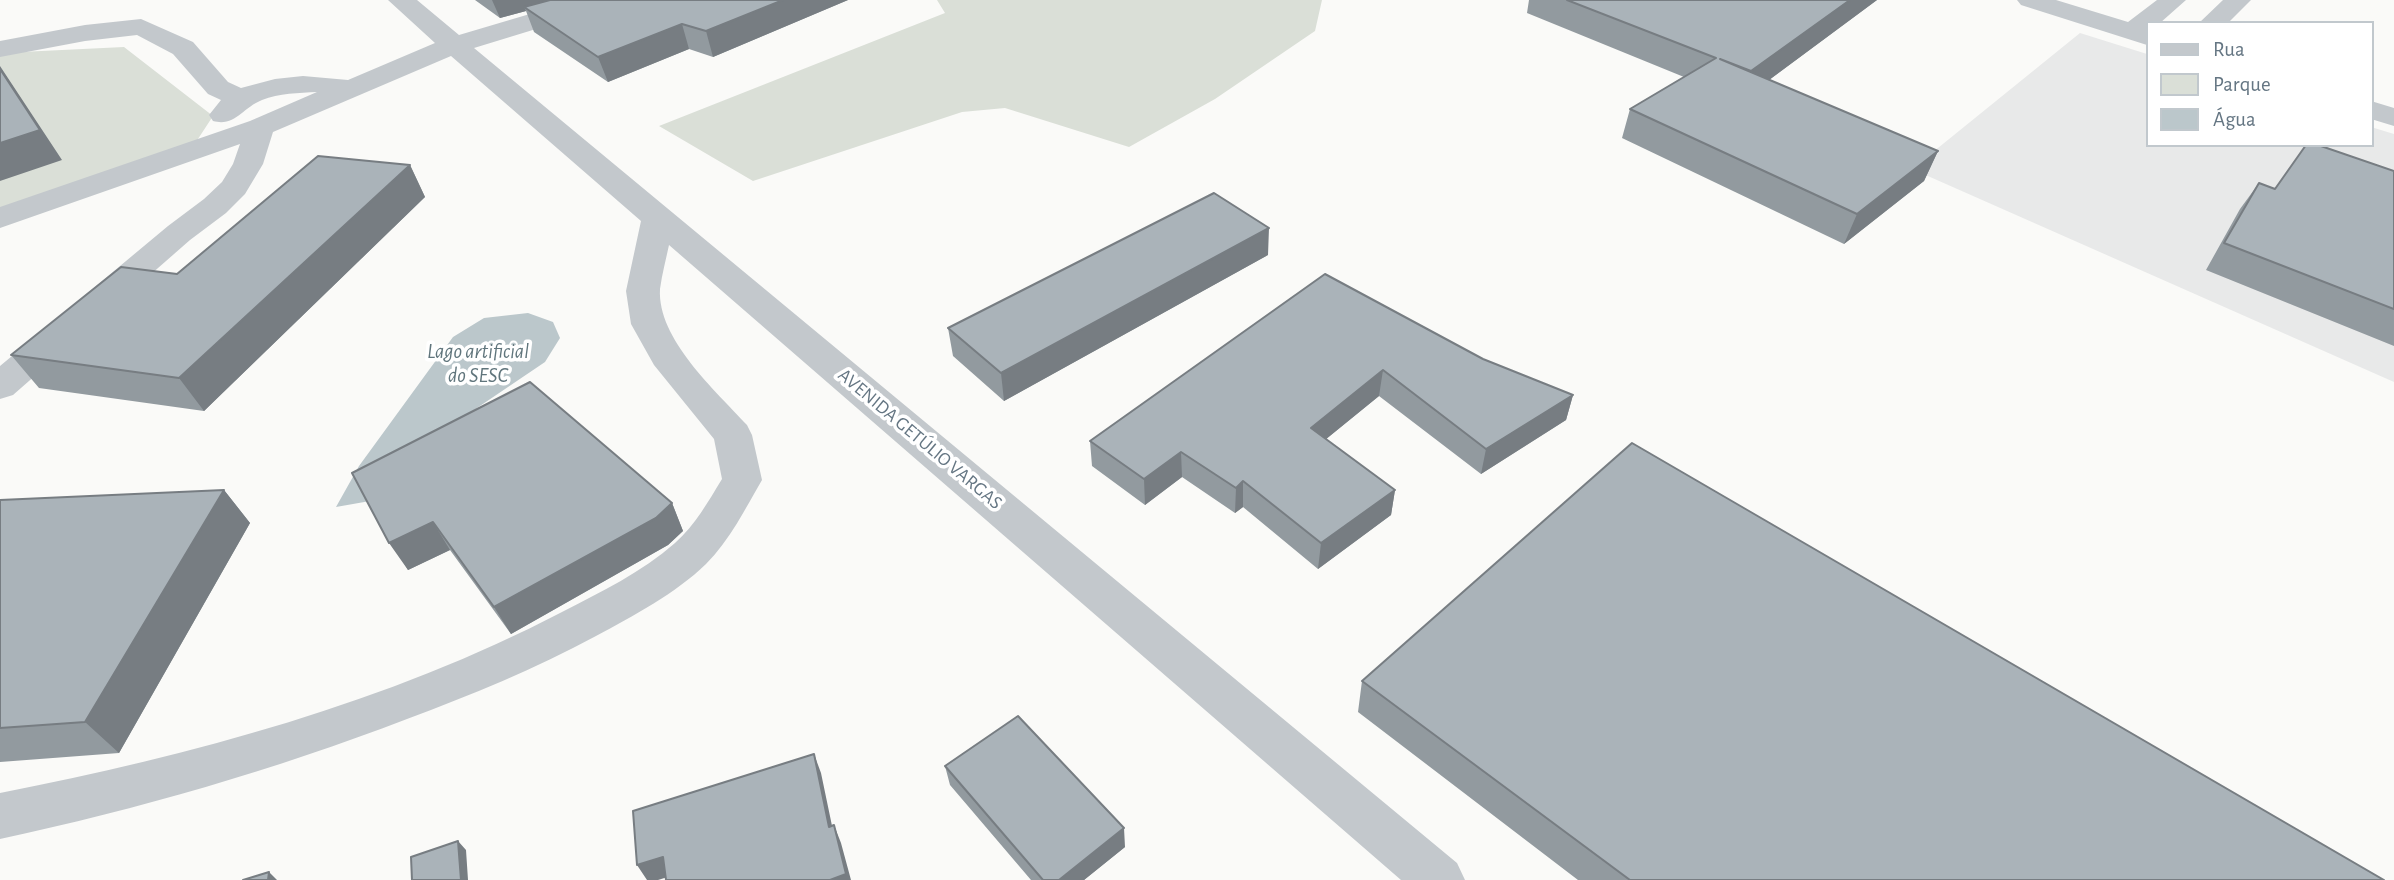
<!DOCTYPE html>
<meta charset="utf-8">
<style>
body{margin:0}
#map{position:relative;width:2394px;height:880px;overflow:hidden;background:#fafaf8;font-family:"Alegreya Sans",sans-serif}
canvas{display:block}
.legend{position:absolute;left:2146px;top:21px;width:228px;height:126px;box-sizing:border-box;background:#fff;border:2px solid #c1c8cd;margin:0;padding:9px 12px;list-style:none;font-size:21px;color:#657683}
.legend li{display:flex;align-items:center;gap:14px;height:35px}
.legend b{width:35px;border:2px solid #c1c8cd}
</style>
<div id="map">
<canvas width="2394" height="880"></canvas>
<ul class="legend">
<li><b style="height:9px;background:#c3c8cc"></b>Rua</li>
<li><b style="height:19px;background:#dadfd7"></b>Parque</li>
<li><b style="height:19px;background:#bbc7cb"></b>Água</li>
</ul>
</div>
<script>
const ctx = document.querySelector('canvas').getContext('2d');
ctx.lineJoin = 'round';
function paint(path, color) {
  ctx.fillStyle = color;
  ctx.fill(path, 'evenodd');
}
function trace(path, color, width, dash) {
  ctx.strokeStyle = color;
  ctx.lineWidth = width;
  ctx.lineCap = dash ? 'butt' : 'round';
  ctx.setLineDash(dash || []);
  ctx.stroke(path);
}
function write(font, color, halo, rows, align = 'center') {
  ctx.font = font + ' "Alegreya Sans",sans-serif';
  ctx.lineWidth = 7;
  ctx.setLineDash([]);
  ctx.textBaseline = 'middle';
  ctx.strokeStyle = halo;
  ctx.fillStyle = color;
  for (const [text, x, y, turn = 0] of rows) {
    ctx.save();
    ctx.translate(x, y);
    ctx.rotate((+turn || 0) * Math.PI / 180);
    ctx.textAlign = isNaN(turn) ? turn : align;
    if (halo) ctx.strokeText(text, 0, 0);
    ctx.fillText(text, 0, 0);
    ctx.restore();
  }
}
paint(new Path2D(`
 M 2080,33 L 2147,54 L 2147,145 L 2371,145 L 2371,127 L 2394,134 L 2394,382 L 1912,169 Z`), '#e8e9e9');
paint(new Path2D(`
 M 937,0 L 1322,0 L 1315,31 L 1215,99 L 1129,147 L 1005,108 L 962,112 L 753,181 L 659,126 L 945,13 Z
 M 124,47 L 213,116 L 196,142 L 0,210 L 0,53 Z`), '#dadfd7');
paint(new Path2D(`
 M 528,313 L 553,322 L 560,338 L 545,362 L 437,435 L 370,501 L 336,507 L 359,466 L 453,337 L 484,318 Z`), '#bbc7cb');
paint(new Path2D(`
 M 388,0 L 417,0 L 459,35 L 577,0 L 656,0 L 652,5 L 619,14 L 610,17 L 585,14 L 474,48 L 1457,863 L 1465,880 L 1401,880 L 669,245 C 666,259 662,274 660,289 C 657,339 716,391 747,425 L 752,435 L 762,480 C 745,509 730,540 706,564 C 675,594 633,616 596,636 C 535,669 471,695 407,719 C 274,770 139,809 0,839 L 0,793 C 190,756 390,702 562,612 C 601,592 642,572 675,543 C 695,525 708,502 722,479 L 714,439 L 654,365 L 631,324 L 626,291 L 641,221 L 451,56 L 273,132 L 263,164 L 245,194 L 226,213 L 190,240 L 13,395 L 0,399 L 0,366 L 168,226 L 204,199 L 222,182 L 233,164 L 240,144 L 0,228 L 0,207 L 250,121 L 317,92 C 299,93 279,93 262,100 C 242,108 235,127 213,121 L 209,115 L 221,100 L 208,94 L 173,54 L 137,35 L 85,41 L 0,57 L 0,41 L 85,25 L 141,19 L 193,42 L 228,82 L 241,88 L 275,79 L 303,76 L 348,80 L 435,43 Z
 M 2017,0 L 2056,0 L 2128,22 L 2157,0 L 2186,0 L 2160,23 L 2147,23 L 2147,45 L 2021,5 Z
 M 2223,0 L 2251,0 L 2228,23 L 2199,23 Z
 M 2371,101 L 2394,108 L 2394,126 L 2371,119 Z`), '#c3c8cc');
paint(new Path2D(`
 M 475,0 L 848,0 L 713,57 L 689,49 L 608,82 L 534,32 L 526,11 L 500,18 Z
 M 1529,0 L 1877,0 L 1769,80 L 1938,151 L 1924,181 L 1844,244 L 1622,138 L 1630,109 L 1684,77 L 1527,13 Z
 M 410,165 L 425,197 L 204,411 L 39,388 L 11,355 L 177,274 Z
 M 2394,171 L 2394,346 L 2206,270 L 2240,209 L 2259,183 L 2275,189 Z
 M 1268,255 L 1004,401 L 953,356 L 948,328 Z
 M 1325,274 L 1483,359 L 1573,395 L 1566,420 L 1481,474 L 1379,396 L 1326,439 L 1395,490 L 1391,515 L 1318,569 L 1243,507 L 1235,513 L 1182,477 L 1145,505 L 1092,466 L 1090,441 Z
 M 352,473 L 672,503 L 683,531 L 668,545 L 511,634 L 450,550 L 408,570 Z
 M 224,490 L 250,523 L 119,753 L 0,762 L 0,500 Z
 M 1362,681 L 2384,880 L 1578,880 L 1358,712 Z
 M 945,766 L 1125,847 L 1084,880 L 1031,880 L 950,785 Z`), '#929a9f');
paint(new Path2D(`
 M 492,0 L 567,0 L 524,7 L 526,11 L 500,18 Z
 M 783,0 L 848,0 L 713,57 L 706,31 Z
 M 1850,0 L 1877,0 L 1742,100 L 1751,71 Z
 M 682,24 L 689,49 L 608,82 L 598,57 Z
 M 0,66 L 62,160 L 0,181 Z
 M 1938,151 L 1924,181 L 1844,244 L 1857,214 Z
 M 410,165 L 425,197 L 204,411 L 179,378 Z
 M 1269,228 L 1268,255 L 1004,401 L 1001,373 Z
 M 1383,370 L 1379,396 L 1309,453 L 1311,428 Z
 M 1573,395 L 1566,420 L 1481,474 L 1486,449 Z
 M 1181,452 L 1182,477 L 1145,505 L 1144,479 Z
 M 1243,481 L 1243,507 L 1235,513 L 1236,488 Z
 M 224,490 L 250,523 L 119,753 L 85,722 Z
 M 1395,490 L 1391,515 L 1318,569 L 1321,543 Z
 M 672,503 L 683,531 L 668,545 L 511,634 L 494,607 Z
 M 433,522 L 450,550 L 408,570 L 389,543 Z
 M 814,754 L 821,773 L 836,845 L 829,827 Z
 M 834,825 L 841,843 L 851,880 L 830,880 Z
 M 1124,828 L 1125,847 L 1084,880 L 1059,880 Z
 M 458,841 L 466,850 L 468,880 L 461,880 Z
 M 663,857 L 674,875 L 658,880 L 647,880 L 637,865 Z
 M 269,872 L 277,880 L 268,880 Z`), '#777d82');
const building = new Path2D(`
 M 550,0 L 783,0 L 706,31 L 682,24 L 598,57 L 524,7 Z
 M 1567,0 L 1850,0 L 1751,71 L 1720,59 L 1938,151 L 1857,214 L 1630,109 L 1716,58 Z
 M 0,69 L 40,130 L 0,143 Z
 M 2306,145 L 2318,145 L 2394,171 L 2394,309 L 2224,243 L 2259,183 L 2275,189 Z
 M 318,156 L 410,165 L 179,378 L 11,355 L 121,267 L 177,274 Z
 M 1214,193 L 1269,228 L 1001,373 L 948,328 Z
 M 1325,274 L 1483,359 L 1573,395 L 1486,449 L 1383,370 L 1311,428 L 1395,490 L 1321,543 L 1243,481 L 1236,488 L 1181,452 L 1144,479 L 1090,441 Z
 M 530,382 L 672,503 L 656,518 L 494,607 L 433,522 L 389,543 L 352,473 Z
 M 1632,443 L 2384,880 L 1630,880 L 1362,681 Z
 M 224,490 L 85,722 L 0,728 L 0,500 Z
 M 1018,716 L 1124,828 L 1059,880 L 1043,880 L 945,766 Z
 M 814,754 L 829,827 L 834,825 L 846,874 L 830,880 L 666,880 L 663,857 L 637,865 L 633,811 Z
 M 458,841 L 461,880 L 412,880 L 411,857 Z
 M 269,872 L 268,880 L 243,880 Z`);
paint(building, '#aab3b9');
trace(building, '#777d82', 2);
write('19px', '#657683', '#fff', [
 ["AVENIDA GETÚLIO VARGAS",920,439,40]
]);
write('italic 21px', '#60757c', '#fff', [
 ["Lago artificial",478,352],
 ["do SESC",478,376]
]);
</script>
